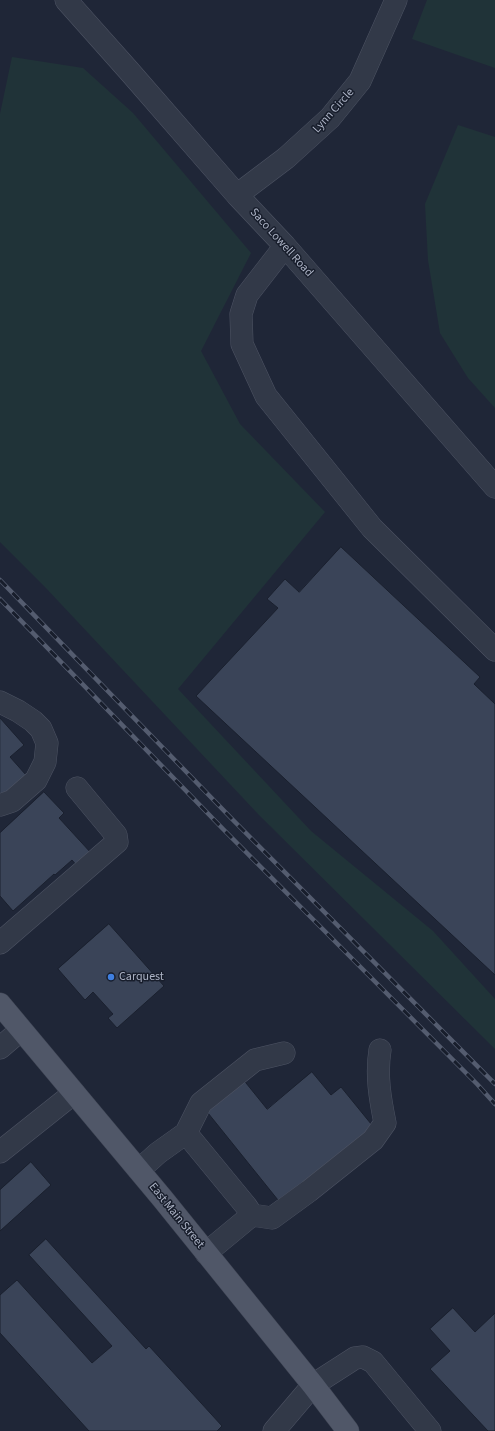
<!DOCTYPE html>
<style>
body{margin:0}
canvas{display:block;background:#1f2637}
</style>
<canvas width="495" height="1431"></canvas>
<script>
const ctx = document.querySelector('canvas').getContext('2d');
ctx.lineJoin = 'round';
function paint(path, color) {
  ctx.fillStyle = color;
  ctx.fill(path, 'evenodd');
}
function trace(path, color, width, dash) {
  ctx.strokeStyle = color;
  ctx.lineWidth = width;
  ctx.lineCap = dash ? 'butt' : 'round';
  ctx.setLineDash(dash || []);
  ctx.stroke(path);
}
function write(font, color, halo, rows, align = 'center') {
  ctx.font = font + ' "Source Sans 3",sans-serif';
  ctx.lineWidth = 3;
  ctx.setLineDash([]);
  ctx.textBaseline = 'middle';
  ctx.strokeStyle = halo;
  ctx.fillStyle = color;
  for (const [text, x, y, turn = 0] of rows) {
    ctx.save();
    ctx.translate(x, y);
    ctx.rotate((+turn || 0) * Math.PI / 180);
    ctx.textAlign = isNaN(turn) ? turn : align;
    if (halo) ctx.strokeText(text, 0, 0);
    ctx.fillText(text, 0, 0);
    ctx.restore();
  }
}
paint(new Path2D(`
 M 427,0 L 495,0 L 495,68 L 412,39 Z
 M 12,57 L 83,68 L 133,113 L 251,253 L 201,351 L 240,424 L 325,512 L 178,689 L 311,831 L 433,931 L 495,999 L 495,1049 L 259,815 L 45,587 L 0,542 L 0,114 Z
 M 458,125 L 495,137 L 495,408 L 468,378 L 440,333 L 428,260 L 425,204 Z`), '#203338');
const building = new Path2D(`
 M 341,547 L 480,677 L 474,684 L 495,704 L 495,975 L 196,696 L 278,608 L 267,599 L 285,579 L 299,592 Z
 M 0,718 L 24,745 L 10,757 L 26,775 L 3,797 L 0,793 Z
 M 44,792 L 64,813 L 59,818 L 92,854 L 78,867 L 72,860 L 55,875 L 54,874 L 13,911 L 0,896 L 0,833 Z
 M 109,924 L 164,986 L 117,1028 L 108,1018 L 113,1014 L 93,992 L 85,1000 L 58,969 Z
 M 312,1072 L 331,1095 L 341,1087 L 376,1130 L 282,1205 L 204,1108 L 242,1078 L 267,1109 Z
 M 31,1162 L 51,1185 L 0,1231 L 0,1190 Z
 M 46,1239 L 146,1349 L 149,1346 L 222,1426 L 217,1431 L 89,1431 L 0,1333 L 0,1295 L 17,1280 L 92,1363 L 112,1346 L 29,1255 Z
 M 453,1308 L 475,1332 L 495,1313 L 495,1431 L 488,1431 L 430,1369 L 450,1351 L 430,1329 Z`);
paint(building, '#3a4458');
trace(building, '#1a202e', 1);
const minor = new Path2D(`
 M 66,0 L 130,72 L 237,195 L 285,246 L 495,487
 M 237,195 L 286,158 L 330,118 L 360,81 L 396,0
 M 285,246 L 247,295 L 241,314 L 242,344 L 266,396 L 372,528 L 495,650
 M 0,702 L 18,711 L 33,721 L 41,729 L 47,743 L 45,762 L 36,780 L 12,801 L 0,805
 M 0,943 L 117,842 L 116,835 L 77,788
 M 0,1048 L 21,1030
 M 186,1133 L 201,1103 L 255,1060 L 284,1053
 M 0,1152 L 74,1093
 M 139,1170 L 158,1153 L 186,1133 L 246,1206 L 252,1215 L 206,1253
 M 252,1215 L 272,1218 L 309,1191 L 373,1140 L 385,1123 C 380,1098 376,1075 380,1050
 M 274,1431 L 313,1385 L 355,1358 L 363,1357 L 373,1362 L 430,1431`);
const major = new Path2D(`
 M 0,1004 L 162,1198 L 313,1385 L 348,1431`);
trace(minor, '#4d5363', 23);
trace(major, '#3c4251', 23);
trace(minor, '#323948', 22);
trace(major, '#505768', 22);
const rail = new Path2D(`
 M 0,580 L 233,820 L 495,1084
 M 0,599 L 223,829 L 477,1084 L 495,1104`);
trace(rail, '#545c6f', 4.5);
trace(rail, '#181e2c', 3, [9]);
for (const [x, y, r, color] of [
 [111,977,4,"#3f7fe0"]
]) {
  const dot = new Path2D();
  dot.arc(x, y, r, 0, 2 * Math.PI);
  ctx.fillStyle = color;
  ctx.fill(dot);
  trace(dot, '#181e2c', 1.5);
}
write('12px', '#acb3c5', '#181e2c', [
 ["Lynn Circle",334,111,-48],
 ["Saco Lowell Road",281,243,48],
 ["East Main Street",176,1216,51]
]);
write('12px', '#acb3c5', '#181e2c', [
 ["Carquest",119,977]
], 'left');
</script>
